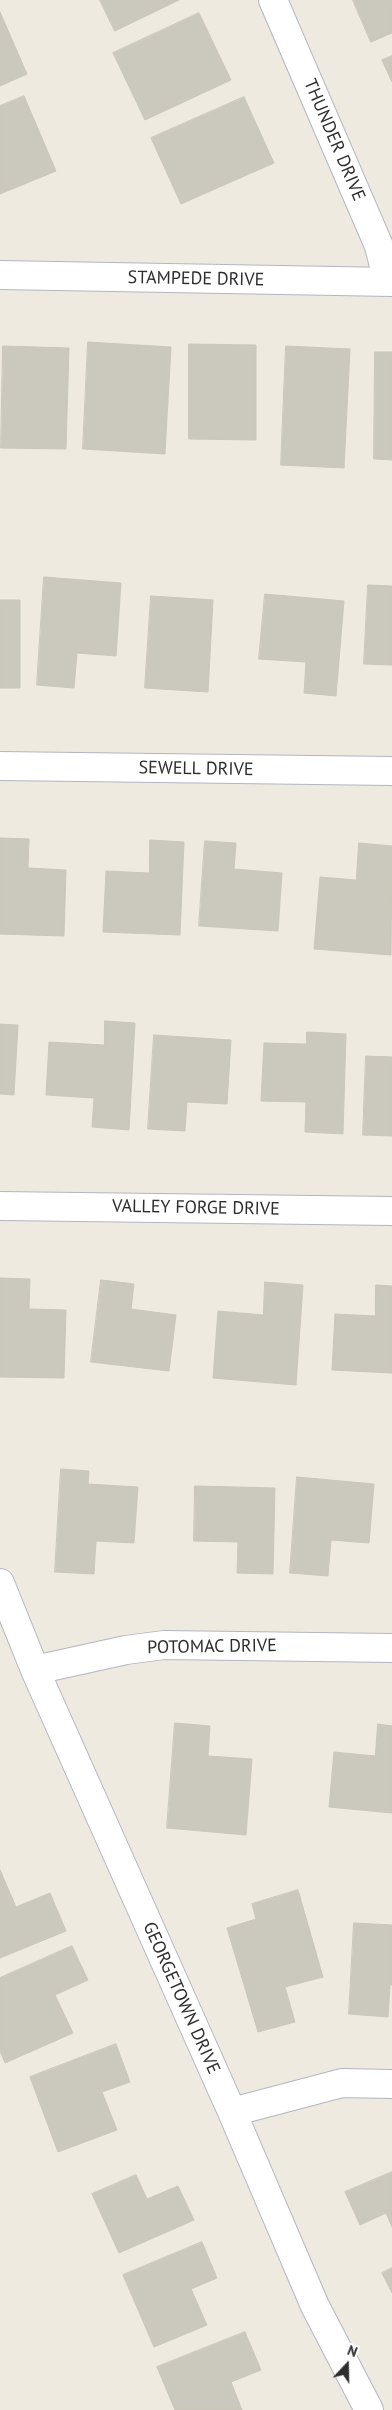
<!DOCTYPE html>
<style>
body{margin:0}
#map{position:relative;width:392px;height:2410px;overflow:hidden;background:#efeae0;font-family:"PT Sans",sans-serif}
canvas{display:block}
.north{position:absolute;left:322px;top:2340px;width:50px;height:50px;-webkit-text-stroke:4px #fff;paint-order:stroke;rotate:21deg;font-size:14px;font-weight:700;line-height:20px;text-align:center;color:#2d2d2d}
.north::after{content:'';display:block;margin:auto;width:18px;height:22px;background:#2d2d2d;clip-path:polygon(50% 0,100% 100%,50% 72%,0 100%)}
</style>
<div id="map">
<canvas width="392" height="2410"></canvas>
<div class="north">N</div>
</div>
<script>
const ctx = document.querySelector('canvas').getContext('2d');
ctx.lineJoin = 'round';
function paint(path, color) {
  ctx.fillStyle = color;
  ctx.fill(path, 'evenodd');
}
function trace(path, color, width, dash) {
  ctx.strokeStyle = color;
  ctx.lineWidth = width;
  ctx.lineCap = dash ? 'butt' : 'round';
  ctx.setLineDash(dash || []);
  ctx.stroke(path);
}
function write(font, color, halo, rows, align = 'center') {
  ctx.font = font + ' "PT Sans",sans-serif';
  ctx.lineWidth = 4.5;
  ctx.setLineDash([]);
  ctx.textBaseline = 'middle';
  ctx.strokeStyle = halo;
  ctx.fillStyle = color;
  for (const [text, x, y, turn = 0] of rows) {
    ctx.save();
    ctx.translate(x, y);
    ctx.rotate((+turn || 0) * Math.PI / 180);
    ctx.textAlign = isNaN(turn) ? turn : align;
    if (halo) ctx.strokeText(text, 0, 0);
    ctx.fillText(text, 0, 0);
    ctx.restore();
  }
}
const building = new Path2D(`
 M 100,0 L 179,0 L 115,31 Z
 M 353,0 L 392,0 L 392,33 L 371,42 Z
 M 0,12 L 27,74 L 0,86 Z
 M 199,13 L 231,80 L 145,120 L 113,53 Z
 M 392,56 L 392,82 L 382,60 Z
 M 24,96 L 56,171 L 0,194 L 0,106 Z
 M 244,97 L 274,163 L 181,204 L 151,138 Z
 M 88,342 L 171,347 L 165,454 L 83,449 Z
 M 189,344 L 256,345 L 256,440 L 189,439 Z
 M 3,346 L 69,348 L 66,449 L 1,448 Z
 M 286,346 L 350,349 L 344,468 L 281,465 Z
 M 375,352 L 392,352 L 392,460 L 374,459 Z
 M 44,577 L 121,583 L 116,656 L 77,653 L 74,688 L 37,685 Z
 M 368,585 L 392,586 L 392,665 L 364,664 Z
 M 265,594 L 344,601 L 336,696 L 304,693 L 306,662 L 259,659 Z
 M 151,596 L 213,600 L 208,692 L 145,688 Z
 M 0,600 L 20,600 L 20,688 L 0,688 Z
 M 0,838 L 29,839 L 28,868 L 66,870 L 64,936 L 0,934 Z
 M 150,840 L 184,842 L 180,935 L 103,932 L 106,871 L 149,873 Z
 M 205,841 L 236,843 L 234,869 L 282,873 L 278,931 L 199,926 Z
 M 359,843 L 392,846 L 391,955 L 314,949 L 320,877 L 356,880 Z
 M 105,1021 L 135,1023 L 129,1130 L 92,1127 L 94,1098 L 46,1095 L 49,1042 L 104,1045 Z
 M 0,1024 L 18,1025 L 14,1095 L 0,1094 Z
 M 307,1032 L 346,1034 L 343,1134 L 305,1132 L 306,1102 L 261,1101 L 264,1043 L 306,1044 Z
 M 154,1035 L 231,1040 L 227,1104 L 187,1102 L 185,1131 L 148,1129 Z
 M 366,1056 L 392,1057 L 392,1136 L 363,1135 Z
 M 0,1278 L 30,1279 L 29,1309 L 66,1310 L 64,1378 L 0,1377 Z
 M 101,1280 L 134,1284 L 131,1309 L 176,1315 L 169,1371 L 91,1362 Z
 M 265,1282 L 303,1285 L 296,1385 L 213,1378 L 218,1311 L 263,1315 Z
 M 376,1285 L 392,1286 L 392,1373 L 332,1370 L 335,1314 L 375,1316 Z
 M 61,1469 L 89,1471 L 88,1484 L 138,1487 L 134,1543 L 96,1541 L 94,1574 L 55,1572 Z
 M 297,1477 L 374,1484 L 369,1543 L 331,1540 L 328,1576 L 290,1573 Z
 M 195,1486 L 275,1488 L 273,1574 L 237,1573 L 238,1542 L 194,1541 Z
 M 175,1723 L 210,1726 L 208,1756 L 252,1759 L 246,1835 L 167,1828 Z
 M 378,1724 L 392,1726 L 392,1813 L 329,1807 L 334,1752 L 375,1756 Z
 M 0,1870 L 16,1907 L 50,1893 L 66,1931 L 0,1958 Z
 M 298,1890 L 323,1977 L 285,1987 L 295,2022 L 258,2032 L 227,1928 L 256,1919 L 252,1904 Z
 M 354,1923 L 392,1925 L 392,1985 L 390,1985 L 388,2017 L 349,2014 Z
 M 72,1946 L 88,1980 L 55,1995 L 73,2033 L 5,2063 L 0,2051 L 0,1978 Z
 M 116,2044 L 130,2082 L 102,2092 L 117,2130 L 58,2152 L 30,2077 Z
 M 392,2172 L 392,2227 L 386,2213 L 360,2225 L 345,2192 Z
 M 136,2175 L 147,2199 L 178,2186 L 194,2220 L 119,2253 L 92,2194 Z
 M 202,2242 L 217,2278 L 191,2289 L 207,2325 L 154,2347 L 123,2275 Z
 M 392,2268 L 392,2293 L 382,2273 Z
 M 245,2332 L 261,2370 L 231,2382 L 242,2410 L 175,2410 L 157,2367 Z`);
paint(building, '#cbc8be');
trace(building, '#cbc6b9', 1);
const minor = new Path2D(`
 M 273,0 L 379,246 L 388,282
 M 0,275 L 392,282
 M 0,766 L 392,771
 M 0,1206 L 392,1211
 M 0,1583 L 35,1670 L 232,2112 L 315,2306 L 369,2410
 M 35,1670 L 126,1650 L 164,1645 L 392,1648
 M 232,2112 L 342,2083 L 392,2084`);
trace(minor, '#b3b5c1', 30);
trace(minor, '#fff', 28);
write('18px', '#2d2d2d', '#fff', [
 ["THUNDER DRIVE",334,140,67],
 ["STAMPEDE DRIVE",196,279,1],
 ["SEWELL DRIVE",196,769,1],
 ["VALLEY FORGE DRIVE",196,1208,1],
 ["POTOMAC DRIVE",212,1647,-1],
 ["GEORGETOWN DRIVE",181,1998,66]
]);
</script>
